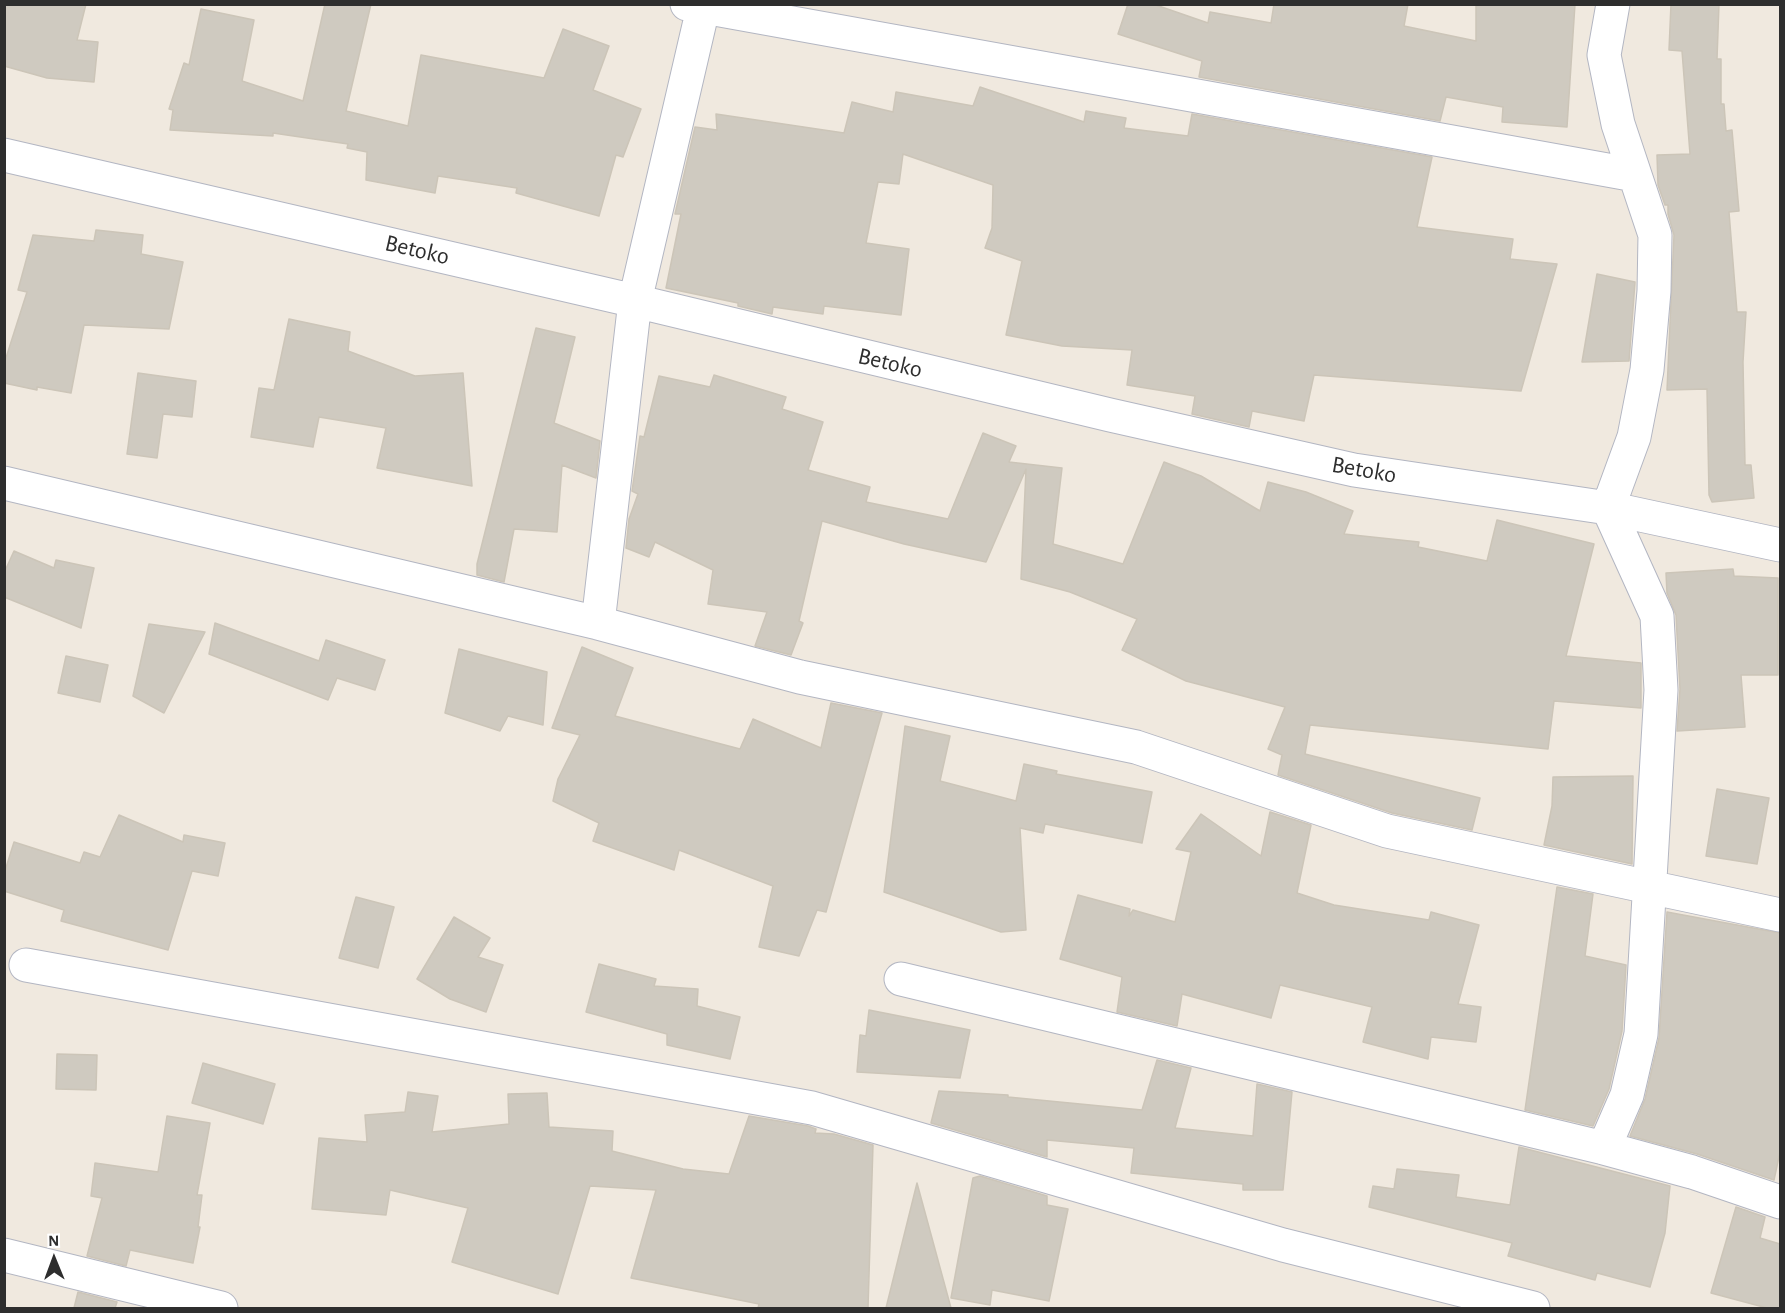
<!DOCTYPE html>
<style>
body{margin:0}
#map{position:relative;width:1785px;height:1313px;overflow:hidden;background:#f0e9df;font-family:"Alegreya Sans",sans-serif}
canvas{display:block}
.frame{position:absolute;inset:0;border:6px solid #2e2e2e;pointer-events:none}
.north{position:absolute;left:24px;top:1229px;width:60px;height:60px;-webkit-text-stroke:4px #fff;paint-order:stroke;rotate:359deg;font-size:16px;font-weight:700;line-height:24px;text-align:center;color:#2e2e2e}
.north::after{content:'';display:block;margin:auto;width:21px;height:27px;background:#2e2e2e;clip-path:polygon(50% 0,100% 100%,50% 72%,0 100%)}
</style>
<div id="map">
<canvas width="1785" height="1313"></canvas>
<div class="frame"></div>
<div class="north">N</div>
</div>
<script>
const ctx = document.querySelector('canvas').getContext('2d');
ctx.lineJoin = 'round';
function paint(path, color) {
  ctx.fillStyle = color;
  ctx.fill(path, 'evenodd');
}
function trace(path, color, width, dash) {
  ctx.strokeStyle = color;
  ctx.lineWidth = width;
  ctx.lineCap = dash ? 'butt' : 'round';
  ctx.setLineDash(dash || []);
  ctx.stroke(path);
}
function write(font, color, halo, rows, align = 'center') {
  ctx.font = font + ' "Alegreya Sans",sans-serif';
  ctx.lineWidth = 4.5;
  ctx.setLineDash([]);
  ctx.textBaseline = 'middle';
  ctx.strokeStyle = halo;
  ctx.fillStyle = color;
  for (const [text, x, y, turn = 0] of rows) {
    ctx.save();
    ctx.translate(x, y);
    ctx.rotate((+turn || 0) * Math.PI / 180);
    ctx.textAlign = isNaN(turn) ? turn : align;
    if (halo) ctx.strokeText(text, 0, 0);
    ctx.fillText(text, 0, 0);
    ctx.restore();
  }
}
const building = new Path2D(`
 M 4,4 L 86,4 L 77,40 L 98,42 L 94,82 L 47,78 L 4,66 Z
 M 325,4 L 371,4 L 346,111 L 408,126 L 421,55 L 544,78 L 563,29 L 609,46 L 593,90 L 641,109 L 623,157 L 616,155 L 599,216 L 516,193 L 517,188 L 438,176 L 435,193 L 366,180 L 367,152 L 347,148 L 348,144 L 273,133 L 273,136 L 170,130 L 173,110 L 169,109 L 184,63 L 189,65 L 201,9 L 254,20 L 242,81 L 303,101 Z
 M 1128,4 L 1153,4 L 1208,23 L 1210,12 L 1271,23 L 1274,4 L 1408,4 L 1404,26 L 1476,41 L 1476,4 L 1575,4 L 1567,127 L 1502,122 L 1503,107 L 1446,97 L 1440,121 L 1199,77 L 1202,61 L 1118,34 Z
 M 1671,4 L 1719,4 L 1717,59 L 1721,59 L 1721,104 L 1724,104 L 1726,131 L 1732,130 L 1739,211 L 1729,212 L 1737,312 L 1746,312 L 1743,362 L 1745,465 L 1751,465 L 1754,498 L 1712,502 L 1709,495 L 1707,389 L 1667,390 L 1674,235 L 1668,214 L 1668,205 L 1665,205 L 1658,185 L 1657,155 L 1690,154 L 1682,51 L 1669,50 Z
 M 980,87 L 1084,122 L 1086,111 L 1126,118 L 1124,128 L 1188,136 L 1192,114 L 1432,157 L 1417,227 L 1513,239 L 1510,259 L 1557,264 L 1521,391 L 1314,375 L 1304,421 L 1252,411 L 1249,427 L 1192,414 L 1195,396 L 1127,385 L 1132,350 L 1062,346 L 1006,335 L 1022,261 L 985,248 L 992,228 L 993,185 L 903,154 L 899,184 L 878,182 L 866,243 L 909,249 L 901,315 L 824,306 L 823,314 L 773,307 L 772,314 L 738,306 L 738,303 L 666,288 L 681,214 L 675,214 L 695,127 L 717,130 L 716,114 L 844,133 L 852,102 L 893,112 L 896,92 L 973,106 Z
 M 96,230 L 143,235 L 141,254 L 183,262 L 169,329 L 84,325 L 71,393 L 37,387 L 37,390 L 4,383 L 4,364 L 27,292 L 18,290 L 33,235 L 94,241 Z
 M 1597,274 L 1635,282 L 1629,361 L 1582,362 Z
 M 289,319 L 350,332 L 348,351 L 415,376 L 463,373 L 472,486 L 377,468 L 386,428 L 319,417 L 313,447 L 251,437 L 259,388 L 274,390 Z
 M 536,328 L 575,337 L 554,423 L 600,441 L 596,478 L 562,465 L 557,532 L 514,529 L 504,582 L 477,575 L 477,564 Z
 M 138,373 L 196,381 L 192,417 L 163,414 L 157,458 L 127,454 Z
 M 714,375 L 786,397 L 782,409 L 823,422 L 808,470 L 870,487 L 866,502 L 948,519 L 983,433 L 1016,446 L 1009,462 L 1062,468 L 1053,544 L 1123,564 L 1164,462 L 1201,476 L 1260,511 L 1268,482 L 1306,492 L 1353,511 L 1344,534 L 1419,542 L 1418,547 L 1487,561 L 1497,520 L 1594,544 L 1566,656 L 1641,663 L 1641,708 L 1554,701 L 1548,749 L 1310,725 L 1305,754 L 1480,798 L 1472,830 L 1392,813 L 1278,775 L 1282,755 L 1268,749 L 1285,707 L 1186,681 L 1122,650 L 1137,619 L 1070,592 L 1021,579 L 1026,469 L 986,562 L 904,544 L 822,521 L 799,621 L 803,623 L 791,655 L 755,646 L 767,612 L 708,604 L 713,570 L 655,542 L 649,557 L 626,548 L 629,519 L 638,494 L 632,491 L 640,436 L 644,437 L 659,376 L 710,387 Z
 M 14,551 L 54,568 L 56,560 L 94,568 L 81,628 L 4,597 L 4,573 Z
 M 1733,569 L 1734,576 L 1778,578 L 1778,675 L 1741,675 L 1745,727 L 1677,731 L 1680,689 L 1676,615 L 1667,593 L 1666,573 Z
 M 215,623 L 319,661 L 326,640 L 385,660 L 375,690 L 337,678 L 328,700 L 209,654 Z
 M 149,624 L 205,632 L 164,713 L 133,696 Z
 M 582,647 L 633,668 L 615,716 L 740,749 L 753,719 L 821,748 L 831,703 L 882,713 L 826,912 L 817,910 L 799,956 L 759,947 L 773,886 L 679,850 L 674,870 L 593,841 L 599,823 L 553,801 L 558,779 L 580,735 L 552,728 Z
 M 459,649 L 547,672 L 543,725 L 508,716 L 500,731 L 445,713 Z
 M 66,656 L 108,665 L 100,702 L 58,693 Z
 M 905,726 L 950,736 L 940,781 L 1016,801 L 1024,764 L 1057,771 L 1056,774 L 1152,792 L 1142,843 L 1045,824 L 1043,833 L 1020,828 L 1026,930 L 1001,932 L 884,892 Z
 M 1633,776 L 1632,864 L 1544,845 L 1552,806 L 1553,777 Z
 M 1717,789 L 1769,798 L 1757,864 L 1706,856 Z
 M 1270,812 L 1311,825 L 1297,893 L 1334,905 L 1429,920 L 1431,912 L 1479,925 L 1458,1004 L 1481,1007 L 1476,1042 L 1431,1037 L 1428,1059 L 1363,1042 L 1372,1007 L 1280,985 L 1271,1018 L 1182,994 L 1177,1026 L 1117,1012 L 1122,977 L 1060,959 L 1078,895 L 1130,909 L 1129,916 L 1133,910 L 1175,922 L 1191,852 L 1176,849 L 1201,814 L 1261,856 Z
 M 119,815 L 183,842 L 184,835 L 225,843 L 218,876 L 192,871 L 168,950 L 61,921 L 64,910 L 4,891 L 4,874 L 14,842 L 80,863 L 84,852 L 100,857 Z
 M 1557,887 L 1593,894 L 1585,956 L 1626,965 L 1622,1031 L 1609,1089 L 1593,1126 L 1525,1110 Z
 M 356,897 L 394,907 L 378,968 L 339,958 Z
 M 1667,912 L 1780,933 L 1780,1152 L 1774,1180 L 1697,1154 L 1630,1136 L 1645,1099 L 1659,1038 Z
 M 454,917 L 490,938 L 478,957 L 503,965 L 486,1012 L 450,999 L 417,979 Z
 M 599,964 L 656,979 L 654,986 L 698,989 L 697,1006 L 740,1017 L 730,1059 L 667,1045 L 667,1034 L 586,1012 Z
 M 869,1010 L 970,1030 L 960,1078 L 857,1072 L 860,1035 L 866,1036 Z
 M 57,1054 L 97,1055 L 96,1090 L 56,1089 Z
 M 1157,1060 L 1191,1068 L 1175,1128 L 1253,1136 L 1257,1084 L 1292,1092 L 1283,1190 L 1243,1190 L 1243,1184 L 1131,1173 L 1134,1148 L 1047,1140 L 1047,1157 L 931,1123 L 939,1091 L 1008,1095 L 1008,1097 L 1142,1110 Z
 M 203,1063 L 275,1084 L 263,1124 L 192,1103 Z
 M 408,1092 L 438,1096 L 432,1132 L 509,1124 L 508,1094 L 547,1093 L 549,1127 L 613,1131 L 612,1151 L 683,1169 L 729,1174 L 749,1116 L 808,1126 L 816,1129 L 815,1133 L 834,1134 L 873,1145 L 868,1308 L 758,1308 L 759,1304 L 631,1278 L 656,1190 L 590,1186 L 558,1294 L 452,1262 L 468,1208 L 390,1190 L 386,1215 L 312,1209 L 319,1138 L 367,1142 L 365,1115 L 405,1112 Z
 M 167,1116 L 210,1123 L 197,1195 L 202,1195 L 198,1227 L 200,1227 L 193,1263 L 130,1250 L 126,1266 L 87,1256 L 102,1198 L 91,1196 L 95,1163 L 158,1172 Z
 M 1519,1147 L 1670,1186 L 1665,1233 L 1650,1287 L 1597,1273 L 1595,1280 L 1508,1256 L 1512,1243 L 1369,1207 L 1373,1186 L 1394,1189 L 1397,1169 L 1459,1175 L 1456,1197 L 1510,1205 Z
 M 980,1176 L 1047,1196 L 1047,1205 L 1068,1209 L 1049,1301 L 992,1290 L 990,1305 L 951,1298 L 973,1178 Z
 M 917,1183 L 951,1308 L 886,1308 Z
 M 1736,1207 L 1765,1217 L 1760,1238 L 1780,1244 L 1780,1308 L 1767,1308 L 1711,1293 Z
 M 78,1292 L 117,1302 L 115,1308 L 74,1308 Z`);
paint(building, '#cfcac0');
trace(building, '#ccc5b8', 1.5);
const minor = new Path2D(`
 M 687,4 L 1635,175
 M 1613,4 L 1604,55 L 1618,124 L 1655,235 L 1654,291 L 1647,370 L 1634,437 L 1608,508 L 1657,616 L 1661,690 L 1641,1034 L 1627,1095 L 1604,1148 L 1692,1172 L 1780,1202
 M 4,155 L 635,301 L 1110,415 L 1354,470 L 1608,508 L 1780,545
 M 4,483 L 598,623 L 800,677 L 1136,747 L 1387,831 L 1780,915
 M 598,623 L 635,301 L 704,4
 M 26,965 L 812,1108 L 1283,1245 L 1533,1308
 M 901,979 L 1604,1148
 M 4,1255 L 221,1308`);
trace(minor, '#b3b6c2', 35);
trace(minor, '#fff', 33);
write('24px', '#2e2e2e', '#fff', [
 ["Betoko",417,250,13],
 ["Betoko",890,363,13],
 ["Betoko",1364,470,10]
]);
</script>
